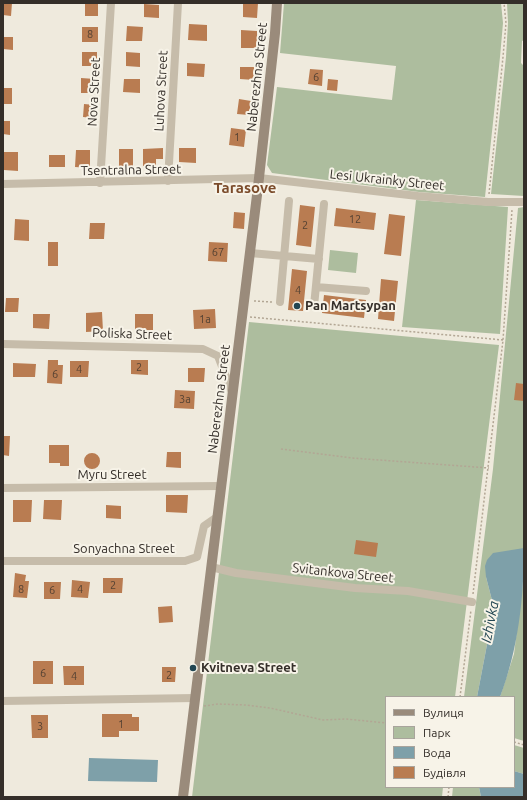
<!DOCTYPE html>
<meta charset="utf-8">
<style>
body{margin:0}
#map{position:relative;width:527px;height:800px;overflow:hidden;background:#efeadd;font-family:Ubuntu,sans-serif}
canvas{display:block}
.frame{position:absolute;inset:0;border:4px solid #342e29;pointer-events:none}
.legend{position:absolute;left:385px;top:696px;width:130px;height:92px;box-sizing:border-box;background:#f7f3e8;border:1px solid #a9a49c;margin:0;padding:5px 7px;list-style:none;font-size:12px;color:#342e29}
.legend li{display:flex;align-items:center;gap:8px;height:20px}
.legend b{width:20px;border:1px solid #a9a49c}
</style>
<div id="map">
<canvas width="527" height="800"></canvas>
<div class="frame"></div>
<ul class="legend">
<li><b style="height:5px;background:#9a8b7b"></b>Вулиця</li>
<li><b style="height:11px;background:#adbd9e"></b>Парк</li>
<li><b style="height:11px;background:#7ea0a9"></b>Вода</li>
<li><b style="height:11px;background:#b97c51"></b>Будівля</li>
</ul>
</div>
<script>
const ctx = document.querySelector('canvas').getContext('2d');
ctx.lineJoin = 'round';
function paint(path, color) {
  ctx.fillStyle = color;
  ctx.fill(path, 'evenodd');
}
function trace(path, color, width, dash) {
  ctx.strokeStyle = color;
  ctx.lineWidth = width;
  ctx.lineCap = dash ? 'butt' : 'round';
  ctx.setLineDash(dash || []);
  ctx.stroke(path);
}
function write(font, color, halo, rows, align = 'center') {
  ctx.font = font + ' Ubuntu,sans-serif';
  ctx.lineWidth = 4;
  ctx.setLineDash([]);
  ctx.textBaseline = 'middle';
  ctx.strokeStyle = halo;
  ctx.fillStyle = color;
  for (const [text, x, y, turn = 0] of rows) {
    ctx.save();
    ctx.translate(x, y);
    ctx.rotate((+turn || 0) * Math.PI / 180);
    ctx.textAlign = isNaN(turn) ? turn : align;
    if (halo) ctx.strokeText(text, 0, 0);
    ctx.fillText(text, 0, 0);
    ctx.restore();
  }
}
paint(new Path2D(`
 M 284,3 L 501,3 L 503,23 L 500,57 L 485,197 L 419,192 L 272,173 L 267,165 L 277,87 L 392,100 L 396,66 L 280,53 Z
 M 507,3 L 524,3 L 524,40 L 522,41 L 521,63 L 524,66 L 524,196 L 491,194 L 506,57 L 508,23 Z
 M 416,200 L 508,207 L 500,334 L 402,327 Z
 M 524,207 L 524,548 L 486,577 L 494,608 L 477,697 L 464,697 L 493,469 L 518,208 Z
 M 330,250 L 358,253 L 356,273 L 328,270 Z
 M 249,322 L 499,345 L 455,697 L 386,697 L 386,787 L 443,787 L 442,797 L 192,797 Z
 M 524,573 L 524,741 L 514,738 L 514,697 L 500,697 L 514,654 Z
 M 514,745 L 524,748 L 524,774 L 514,771 Z
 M 453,787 L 479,787 L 481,797 L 452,797 Z`), '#adbd9e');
paint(new Path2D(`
 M 524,548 C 524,598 518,650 500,697 L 477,697 L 494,608 L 486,577 L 485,566 L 487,560 L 493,553 Z
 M 89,758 L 158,760 L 157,782 L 88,781 Z
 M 514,771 L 524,774 L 524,797 L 481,797 L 479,787 L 514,787 Z`), '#7ea0a9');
paint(new Path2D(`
 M 3,3 L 12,3 L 11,16 L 3,15 Z
 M 85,3 L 98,3 L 98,16 L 85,16 Z
 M 243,3 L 258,3 L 257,18 L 243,17 Z
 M 144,4 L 159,5 L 159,18 L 144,17 Z
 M 189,24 L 207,25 L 207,41 L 188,40 Z
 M 127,26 L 143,27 L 142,41 L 126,41 Z
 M 82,27 L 98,27 L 98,42 L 82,42 Z
 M 241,30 L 257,31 L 257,48 L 241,48 Z
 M 3,37 L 13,37 L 13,50 L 3,49 Z
 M 82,52 L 97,52 L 97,66 L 82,66 Z
 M 126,52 L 140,53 L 140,67 L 126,66 Z
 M 187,63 L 205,64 L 204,77 L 187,76 Z
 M 240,67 L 254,67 L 254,80 L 240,79 Z
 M 310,69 L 323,70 L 322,86 L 308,84 Z
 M 81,78 L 95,79 L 95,93 L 81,93 Z
 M 124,79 L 140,79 L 140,93 L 123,92 Z
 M 328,79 L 338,80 L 337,91 L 327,90 Z
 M 3,88 L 12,88 L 12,104 L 3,104 Z
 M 239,99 L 251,101 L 249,115 L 237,114 Z
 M 84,104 L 95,105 L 94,118 L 83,117 Z
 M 3,121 L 10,121 L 10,135 L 3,134 Z
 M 231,128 L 246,130 L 244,147 L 229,145 Z
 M 163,148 L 163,159 L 156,159 L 156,166 L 143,166 L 143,149 Z
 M 179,148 L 196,148 L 196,163 L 179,162 Z
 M 119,149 L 133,149 L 133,166 L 119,166 Z
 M 76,150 L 90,150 L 90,168 L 75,167 Z
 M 4,152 L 18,152 L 18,171 L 4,170 Z
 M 49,155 L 65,155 L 65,167 L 49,167 Z
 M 300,205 L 315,207 L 311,247 L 296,245 Z
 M 336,208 L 376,213 L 374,230 L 334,226 Z
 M 234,212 L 245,213 L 244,229 L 233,228 Z
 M 389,214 L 405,216 L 401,256 L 384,254 Z
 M 15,219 L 29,220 L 29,241 L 14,240 Z
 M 90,223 L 105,223 L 104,239 L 89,239 Z
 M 48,242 L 58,242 L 58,266 L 48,266 Z
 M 209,242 L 228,243 L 227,262 L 208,261 Z
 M 292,269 L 307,271 L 303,311 L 288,310 Z
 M 381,279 L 398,281 L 394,321 L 378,319 Z
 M 324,295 L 366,300 L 364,318 L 322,313 Z
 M 6,298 L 19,298 L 18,312 L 5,312 Z
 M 215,309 L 216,328 L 194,329 L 193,310 Z
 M 102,312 L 103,331 L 86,332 L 86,313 Z
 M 33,314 L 50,314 L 49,329 L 33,328 Z
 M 135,314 L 153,314 L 153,330 L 135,331 Z
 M 48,360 L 58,360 L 58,365 L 63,365 L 62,384 L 47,383 Z
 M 131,360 L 148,360 L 148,375 L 131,374 Z
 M 70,361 L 89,361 L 88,377 L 70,377 Z
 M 13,363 L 36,364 L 35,377 L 13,377 Z
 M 188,368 L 205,368 L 204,382 L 188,382 Z
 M 516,383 L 524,384 L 524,401 L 514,400 Z
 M 175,390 L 195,391 L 194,409 L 174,408 Z
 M 3,436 L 10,436 L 9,456 L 3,455 Z
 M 49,445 L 69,445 L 69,466 L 60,466 L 60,463 L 49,463 Z
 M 167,452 L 181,452 L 181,468 L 166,467 Z
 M84 461a8 8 0 1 1 16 0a8 8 0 1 1-16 0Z
 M 166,495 L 188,495 L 187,513 L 166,512 Z
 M 13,500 L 32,500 L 31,522 L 13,522 Z
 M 44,500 L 62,500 L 61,520 L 43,519 Z
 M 106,505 L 121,506 L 121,519 L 106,518 Z
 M 356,540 L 378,543 L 376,557 L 354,554 Z
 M 15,573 L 26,575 L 25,581 L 29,581 L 27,598 L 13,597 Z
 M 103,578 L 123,578 L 122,593 L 103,593 Z
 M 72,580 L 90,582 L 88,598 L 71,597 Z
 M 44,582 L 61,582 L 60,599 L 44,599 Z
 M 172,606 L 173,622 L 159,623 L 158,607 Z
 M 33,661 L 53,661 L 53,684 L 33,684 Z
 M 63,666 L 84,666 L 84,685 L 64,685 Z
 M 162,667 L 176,667 L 175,682 L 162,682 Z
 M 102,714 L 132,714 L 132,717 L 139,717 L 139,731 L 119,731 L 119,737 L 102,737 Z
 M 31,715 L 48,715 L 48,738 L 32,738 Z`), '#b97c51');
trace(new Path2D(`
 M 489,194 L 503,57 L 506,23 L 504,3
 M 254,301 L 272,302
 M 250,317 L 503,340
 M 281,449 L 352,458 L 489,468
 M 473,594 L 503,340 L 512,210
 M 460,697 L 471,610
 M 204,706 L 218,704 L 246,705 L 270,708 L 323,720 L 346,719 L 386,723
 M 514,742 L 524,745
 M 448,797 L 449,787`), '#b2a694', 1.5, [2, 2]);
trace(new Path2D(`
 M 168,181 L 178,3
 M 100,183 L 111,3
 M 3,184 L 259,178 L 418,196 L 488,202 L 524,202
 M 250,253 L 319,259
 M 316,287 L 366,291
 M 280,302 L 289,201
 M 314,306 L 324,204
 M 3,344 L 203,349 L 218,356 L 232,392
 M 3,488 L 221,486
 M 3,561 L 185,561 L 197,557 L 204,526 L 217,517
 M 211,567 L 236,573 L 355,588 L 408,591 L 472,602
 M 3,701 L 195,698`), '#c6bcaa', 8);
trace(new Path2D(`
 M 183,797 L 258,187 L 275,33 L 277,3`), '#9a8b7b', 10);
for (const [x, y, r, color] of [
 [297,306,4,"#224652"],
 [193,668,4,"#224652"]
]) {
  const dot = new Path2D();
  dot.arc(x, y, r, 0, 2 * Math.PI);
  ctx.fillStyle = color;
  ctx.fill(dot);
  trace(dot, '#f7f3e8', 1.5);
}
write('11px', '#554233', null, [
 ["8",90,34],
 ["6",316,77],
 ["1",237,137],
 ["12",355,219],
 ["2",305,225],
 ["67",218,252],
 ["4",298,290],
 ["1а",205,319],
 ["2",139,367],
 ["4",79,369],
 ["6",55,374],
 ["3а",185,399],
 ["2",113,585],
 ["8",21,589],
 ["4",80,589],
 ["6",52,590],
 ["6",43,673],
 ["2",169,675],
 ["4",74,676],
 ["1",121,724],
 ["3",40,726]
]);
write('13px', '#342e29', '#f7f3e8', [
 ["Naberezhna Street",257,77,-84],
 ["Luhova Street",161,91,-87],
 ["Nova Street",94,92,-87],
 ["Tsentralna Street",131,170,-1],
 ["Lesi Ukrainky Street",387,180,6],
 ["Poliska Street",132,334,2],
 ["Naberezhna Street",219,399,-83],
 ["Myru Street",112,475],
 ["Sonyachna Street",124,549],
 ["Svitankova Street",343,573,6]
]);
write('bold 13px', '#342e29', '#f7f3e8', [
 ["Pan Martsypan",305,306],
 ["Kvitneva Street",201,668]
], 'left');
write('italic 14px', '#224652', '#f7f3e8', [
 ["Izhivka",490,622,-79]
]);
write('bold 15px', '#7b4b2a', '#f7f3e8', [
 ["Tarasove",245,188]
]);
</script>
